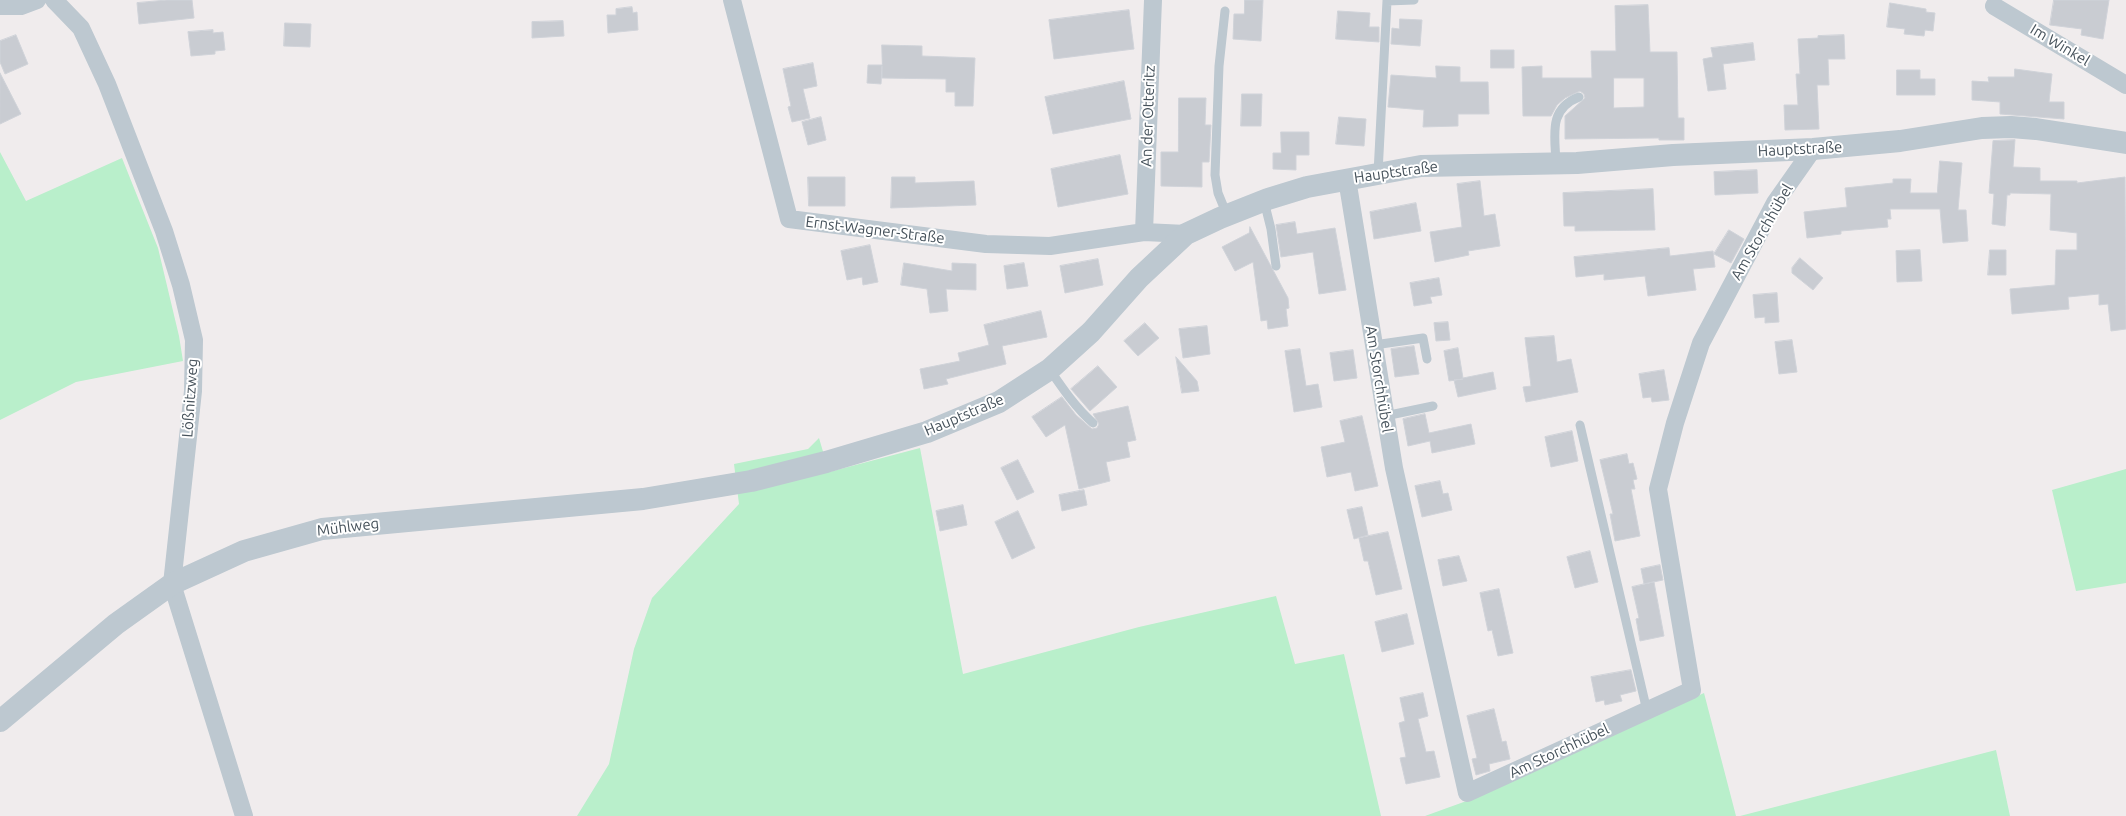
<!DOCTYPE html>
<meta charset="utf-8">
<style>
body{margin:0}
canvas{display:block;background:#f0eced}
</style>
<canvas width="2126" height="816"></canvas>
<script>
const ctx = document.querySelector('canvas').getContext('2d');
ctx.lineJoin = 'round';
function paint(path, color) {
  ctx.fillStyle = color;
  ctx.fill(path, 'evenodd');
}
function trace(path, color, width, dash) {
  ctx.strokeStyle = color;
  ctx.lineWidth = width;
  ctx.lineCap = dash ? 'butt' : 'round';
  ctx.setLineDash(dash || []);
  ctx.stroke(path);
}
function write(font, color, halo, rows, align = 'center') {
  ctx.font = font + ' Ubuntu,sans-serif';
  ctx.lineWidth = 4;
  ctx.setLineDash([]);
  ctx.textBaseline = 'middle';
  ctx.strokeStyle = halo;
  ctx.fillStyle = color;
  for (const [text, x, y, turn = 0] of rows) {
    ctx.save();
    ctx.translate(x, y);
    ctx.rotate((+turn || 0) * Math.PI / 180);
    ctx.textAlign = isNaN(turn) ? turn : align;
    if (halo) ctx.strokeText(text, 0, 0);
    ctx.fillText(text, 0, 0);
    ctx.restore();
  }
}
paint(new Path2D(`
 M 0,152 L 26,201 L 122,158 L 158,248 L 179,336 L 183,361 L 76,382 L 0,420 Z
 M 819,438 L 829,472 L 920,448 L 963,674 L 1139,627 L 1276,596 L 1295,664 L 1344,654 L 1381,816 L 577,816 L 609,764 L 634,649 L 652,598 L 739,504 L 734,464 L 808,449 Z
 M 2126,469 L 2126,583 L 2076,591 L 2052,490 Z
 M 1704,693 L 1736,816 L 1425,816 L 1472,799 Z
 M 1996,750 L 2010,816 L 1740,816 Z`), '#b9efcb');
const building = new Path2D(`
 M 167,0 L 192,0 L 194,18 L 139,24 L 137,3 Z
 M 1245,0 L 1263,0 L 1261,41 L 1233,39 L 1234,14 L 1244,14 Z
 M 2054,0 L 2109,0 L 2103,39 L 2081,35 L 2082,29 L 2050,25 Z
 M 1890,3 L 1926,9 L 1926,12 L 1935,13 L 1933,31 L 1925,30 L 1924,36 L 1904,34 L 1905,29 L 1887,27 Z
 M 1648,5 L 1650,52 L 1677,52 L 1678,118 L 1684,118 L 1684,140 L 1659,140 L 1659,138 L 1565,139 L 1565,116 L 1585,98 L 1584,94 L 1580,91 L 1565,98 L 1557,105 L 1551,116 L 1523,116 L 1522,67 L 1542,66 L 1542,78 L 1592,78 L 1591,51 L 1616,51 L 1615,6 ZM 1614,78 L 1644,78 L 1644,107 L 1614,108 Z
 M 632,7 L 633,13 L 637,12 L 638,30 L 608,33 L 607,15 L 616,15 L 616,9 Z
 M 1129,10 L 1134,49 L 1054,59 L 1049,20 Z
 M 1338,11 L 1370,13 L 1369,27 L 1379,27 L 1379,42 L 1336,39 Z
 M 1400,19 L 1422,20 L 1420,46 L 1391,44 L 1392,28 L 1399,29 Z
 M 563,21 L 564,36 L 532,38 L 532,22 Z
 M 285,23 L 311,24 L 310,47 L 284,46 Z
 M 213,30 L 213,33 L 223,32 L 225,50 L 215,51 L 215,54 L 191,56 L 188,32 Z
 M 16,35 L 28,64 L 5,74 L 0,62 L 0,41 Z
 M 1844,35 L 1845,59 L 1828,59 L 1829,85 L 1817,85 L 1819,129 L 1785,130 L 1784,105 L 1798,105 L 1796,74 L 1800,74 L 1798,39 L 1818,38 L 1818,36 Z
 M 1753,43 L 1755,60 L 1723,64 L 1726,89 L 1708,91 L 1703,59 L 1713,57 L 1711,48 Z
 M 882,45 L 922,46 L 922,56 L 975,58 L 973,106 L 955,106 L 955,92 L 946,92 L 946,79 L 882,78 L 882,66 L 881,84 L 867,83 L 868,65 L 882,65 Z
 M 1491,50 L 1514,50 L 1514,68 L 1491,68 Z
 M 813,63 L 817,86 L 803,89 L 810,118 L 792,122 L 788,107 L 791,106 L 783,69 Z
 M 1436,66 L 1460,67 L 1460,82 L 1488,82 L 1489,114 L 1458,114 L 1458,126 L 1423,127 L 1424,110 L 1388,107 L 1391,75 L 1436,78 Z
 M 2015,69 L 2052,74 L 2049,102 L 2064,102 L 2064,119 L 2000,114 L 2000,102 L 1972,100 L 1972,81 L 1989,82 L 1988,77 L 2014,77 Z
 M 1897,70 L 1920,70 L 1920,79 L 1935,79 L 1935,95 L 1897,95 Z
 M 0,73 L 21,114 L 0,124 Z
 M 1124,81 L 1131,119 L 1053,134 L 1045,97 Z
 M 1242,94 L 1262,94 L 1261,126 L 1241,126 Z
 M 1179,98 L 1206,98 L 1205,125 L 1211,125 L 1209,162 L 1202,162 L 1202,187 L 1161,186 L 1161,152 L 1178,152 Z
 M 821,117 L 826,140 L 808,145 L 802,122 Z
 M 1339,117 L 1366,119 L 1364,146 L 1336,144 Z
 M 1281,132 L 1309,132 L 1309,155 L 1296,155 L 1296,170 L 1273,169 L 1273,153 L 1281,153 Z
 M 2015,140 L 2013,167 L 2040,168 L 2040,181 L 2077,181 L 2077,183 L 2125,177 L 2126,329 L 2111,331 L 2108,304 L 2099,305 L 2099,294 L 2068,297 L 2069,309 L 2012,314 L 2010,289 L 2055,285 L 2056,250 L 2077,250 L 2077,233 L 2050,230 L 2051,194 L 2010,193 L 2010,195 L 2007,195 L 2005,226 L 1992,224 L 1994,194 L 1989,193 L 1993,141 Z
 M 1120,155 L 1128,194 L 1058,207 L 1051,169 Z
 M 1940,161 L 1962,163 L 1958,210 L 1966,210 L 1968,241 L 1943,243 L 1940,209 L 1890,209 L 1891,219 L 1887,219 L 1888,227 L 1841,231 L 1841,234 L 1807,238 L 1804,212 L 1847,207 L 1845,188 L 1893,183 L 1893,179 L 1911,179 L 1910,193 L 1937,193 Z
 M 1757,170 L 1758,193 L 1715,195 L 1714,172 Z
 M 808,177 L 845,177 L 845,206 L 809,206 Z
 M 892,177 L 915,177 L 915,183 L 974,181 L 976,205 L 891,208 Z
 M 1480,181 L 1484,216 L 1495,214 L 1500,246 L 1468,251 L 1469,255 L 1435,262 L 1430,232 L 1462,227 L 1457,184 Z
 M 1653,189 L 1655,230 L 1575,231 L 1575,226 L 1564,226 L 1563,193 Z
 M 1416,203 L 1421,231 L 1374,239 L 1370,212 Z
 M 1295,222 L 1297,234 L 1335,228 L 1346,290 L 1319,294 L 1313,252 L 1281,257 L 1276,225 Z
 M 1250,227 L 1288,298 L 1289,308 L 1286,309 L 1288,326 L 1268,329 L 1267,320 L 1261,321 L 1253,262 L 1235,271 L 1222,247 L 1249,233 Z
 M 1729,230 L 1744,239 L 1731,263 L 1714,254 Z
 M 870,245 L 878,282 L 863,285 L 862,277 L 847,280 L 841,251 Z
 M 1669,248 L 1670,256 L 1713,251 L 1715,267 L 1693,269 L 1696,290 L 1648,296 L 1645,276 L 1604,280 L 1604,274 L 1576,277 L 1574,257 Z
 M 1920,250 L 1922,281 L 1897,282 L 1896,251 Z
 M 1990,250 L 2006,250 L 2006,275 L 1988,275 Z
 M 1800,258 L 1823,278 L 1813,290 L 1792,273 L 1792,268 Z
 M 1098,259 L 1103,285 L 1065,293 L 1060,266 Z
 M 904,263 L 952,271 L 952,263 L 976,264 L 976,290 L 946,289 L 948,311 L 930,313 L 927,289 L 901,285 Z
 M 1024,263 L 1028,286 L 1007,289 L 1004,266 Z
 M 1439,278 L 1442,295 L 1430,297 L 1432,303 L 1414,306 L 1410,283 Z
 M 1777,293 L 1779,322 L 1765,323 L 1765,317 L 1755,318 L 1753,295 Z
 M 1041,311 L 1047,337 L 1002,346 L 1006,364 L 946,379 L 948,384 L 924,389 L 920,369 L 960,361 L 958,353 L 989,345 L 984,325 Z
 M 1448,322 L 1450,340 L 1436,341 L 1434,323 Z
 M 1145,323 L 1159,338 L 1138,356 L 1124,341 Z
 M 1207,326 L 1210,354 L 1183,358 L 1179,329 Z
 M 1554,336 L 1557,362 L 1571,359 L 1578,392 L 1526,402 L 1523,387 L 1531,386 L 1525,338 Z
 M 1792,340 L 1797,372 L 1779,374 L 1775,342 Z
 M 1414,346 L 1419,374 L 1395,377 L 1391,349 Z
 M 1458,348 L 1463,378 L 1493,372 L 1496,389 L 1458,397 L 1454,380 L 1463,379 L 1449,381 L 1444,351 Z
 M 1300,349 L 1306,386 L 1318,384 L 1322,407 L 1294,412 L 1285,351 Z
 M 1353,350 L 1357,378 L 1334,381 L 1330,353 Z
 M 1176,357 L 1197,381 L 1199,391 L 1182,393 Z
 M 1098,366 L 1117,387 L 1090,411 L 1071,389 Z
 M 1664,370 L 1669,400 L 1652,402 L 1651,397 L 1643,398 L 1639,374 Z
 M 1062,397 L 1076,415 L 1092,429 L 1097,428 L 1099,424 L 1093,414 L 1128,406 L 1136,440 L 1127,442 L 1130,457 L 1106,462 L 1110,481 L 1079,489 L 1065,425 L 1046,437 L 1032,417 Z
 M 1425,414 L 1429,433 L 1471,424 L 1475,444 L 1432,453 L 1430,441 L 1408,446 L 1403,419 Z
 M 1362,416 L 1378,486 L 1355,491 L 1351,472 L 1327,477 L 1321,447 L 1345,442 L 1340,421 Z
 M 1572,431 L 1578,461 L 1551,467 L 1545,437 Z
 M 1627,454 L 1629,464 L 1633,463 L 1637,479 L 1633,480 L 1635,489 L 1631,489 L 1640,536 L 1615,541 L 1610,514 L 1613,514 L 1600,460 Z
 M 1018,460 L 1034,492 L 1017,500 L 1001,468 Z
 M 1440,481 L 1443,494 L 1448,493 L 1452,510 L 1422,517 L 1415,486 Z
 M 1084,490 L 1087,505 L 1062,511 L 1059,495 Z
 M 963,505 L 967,525 L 940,531 L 936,511 Z
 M 1362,507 L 1368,535 L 1354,539 L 1347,510 Z
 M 1018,511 L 1035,548 L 1012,559 L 995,522 Z
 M 1388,532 L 1402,589 L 1376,595 L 1368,561 L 1364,561 L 1359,538 Z
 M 1590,551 L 1598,582 L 1575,588 L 1567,557 Z
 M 1459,556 L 1467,581 L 1443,586 L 1438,560 Z
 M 1660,565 L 1663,580 L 1644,584 L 1641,569 Z
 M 1654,582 L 1664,636 L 1640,641 L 1636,619 L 1639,618 L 1632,587 Z
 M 1499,589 L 1513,653 L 1498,656 L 1492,630 L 1488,631 L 1480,593 Z
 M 1407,614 L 1414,644 L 1382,652 L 1375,622 Z
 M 1631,670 L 1636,691 L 1620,695 L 1622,701 L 1605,705 L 1604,700 L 1596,702 L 1591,677 Z
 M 1423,693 L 1428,716 L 1418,719 L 1426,752 L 1434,751 L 1440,777 L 1406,784 L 1400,758 L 1406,757 L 1399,723 L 1405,721 L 1400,698 Z
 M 1494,709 L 1502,742 L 1506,741 L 1510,759 L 1489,764 L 1490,771 L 1476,775 L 1472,759 L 1477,758 L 1467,716 Z`);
paint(building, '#c9ccd2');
trace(building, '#d0d3d9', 1);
trace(new Path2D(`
 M 1225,11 L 1219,66 L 1215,175 L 1218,193 L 1227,215
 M 1556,163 C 1555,135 1548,109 1579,97
 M 1378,173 L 1387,1 L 1414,0
 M 1264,201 L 1271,229 L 1276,266
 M 1374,345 L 1423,338 L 1427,359
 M 1050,370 C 1063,389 1076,408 1093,423
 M 1385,416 L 1433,406
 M 1580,425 L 1647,711`), '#bdc8d0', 9);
trace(new Path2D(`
 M 54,0 L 81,28 L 107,84 L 164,231 L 181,285 L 194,340 L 193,391 L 172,584 L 244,816
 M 732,0 L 789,219 L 986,244 L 1050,246 L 1144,232 L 1186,234
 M 0,6 L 21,6 L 37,0
 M 1994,6 L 2126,85
 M 1347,179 L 1394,468 L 1467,793 L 1692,690 L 1658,489 L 1675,423 L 1701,343 L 1775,203 L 1813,149
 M 1144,232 L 1153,0`), '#bdc8d0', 18);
trace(new Path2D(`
 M 0,721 L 116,624 L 172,584 L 244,551 L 322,529 L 643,499 L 751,481 L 826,462 L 927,432 L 999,402 L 1050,369 L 1091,332 L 1139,278 L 1186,234 L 1220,218 L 1268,199 L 1307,187 L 1421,166 L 1577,163 L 1673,155 L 1813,149 L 1900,141 L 1982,128 L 2011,127 L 2036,129 L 2126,143`), '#bdc8d0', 22);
write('15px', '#45515a', '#fff', [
 ["Im Winkel",2060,45,31],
 ["An der Otteritz",1148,116,-88],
 ["Hauptstraße",1800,149,-3],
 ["Hauptstraße",1396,172,-8],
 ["Ernst-Wagner-Straße",875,230,7],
 ["Am Storchhübel",1762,232,-60],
 ["Am Storchhübel",1379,379,81],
 ["Lößnitzweg",190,398,-86],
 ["Hauptstraße",964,415,-23],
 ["Mühlweg",348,527,-7],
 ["Am Storchhübel",1559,751,-25]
]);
</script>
